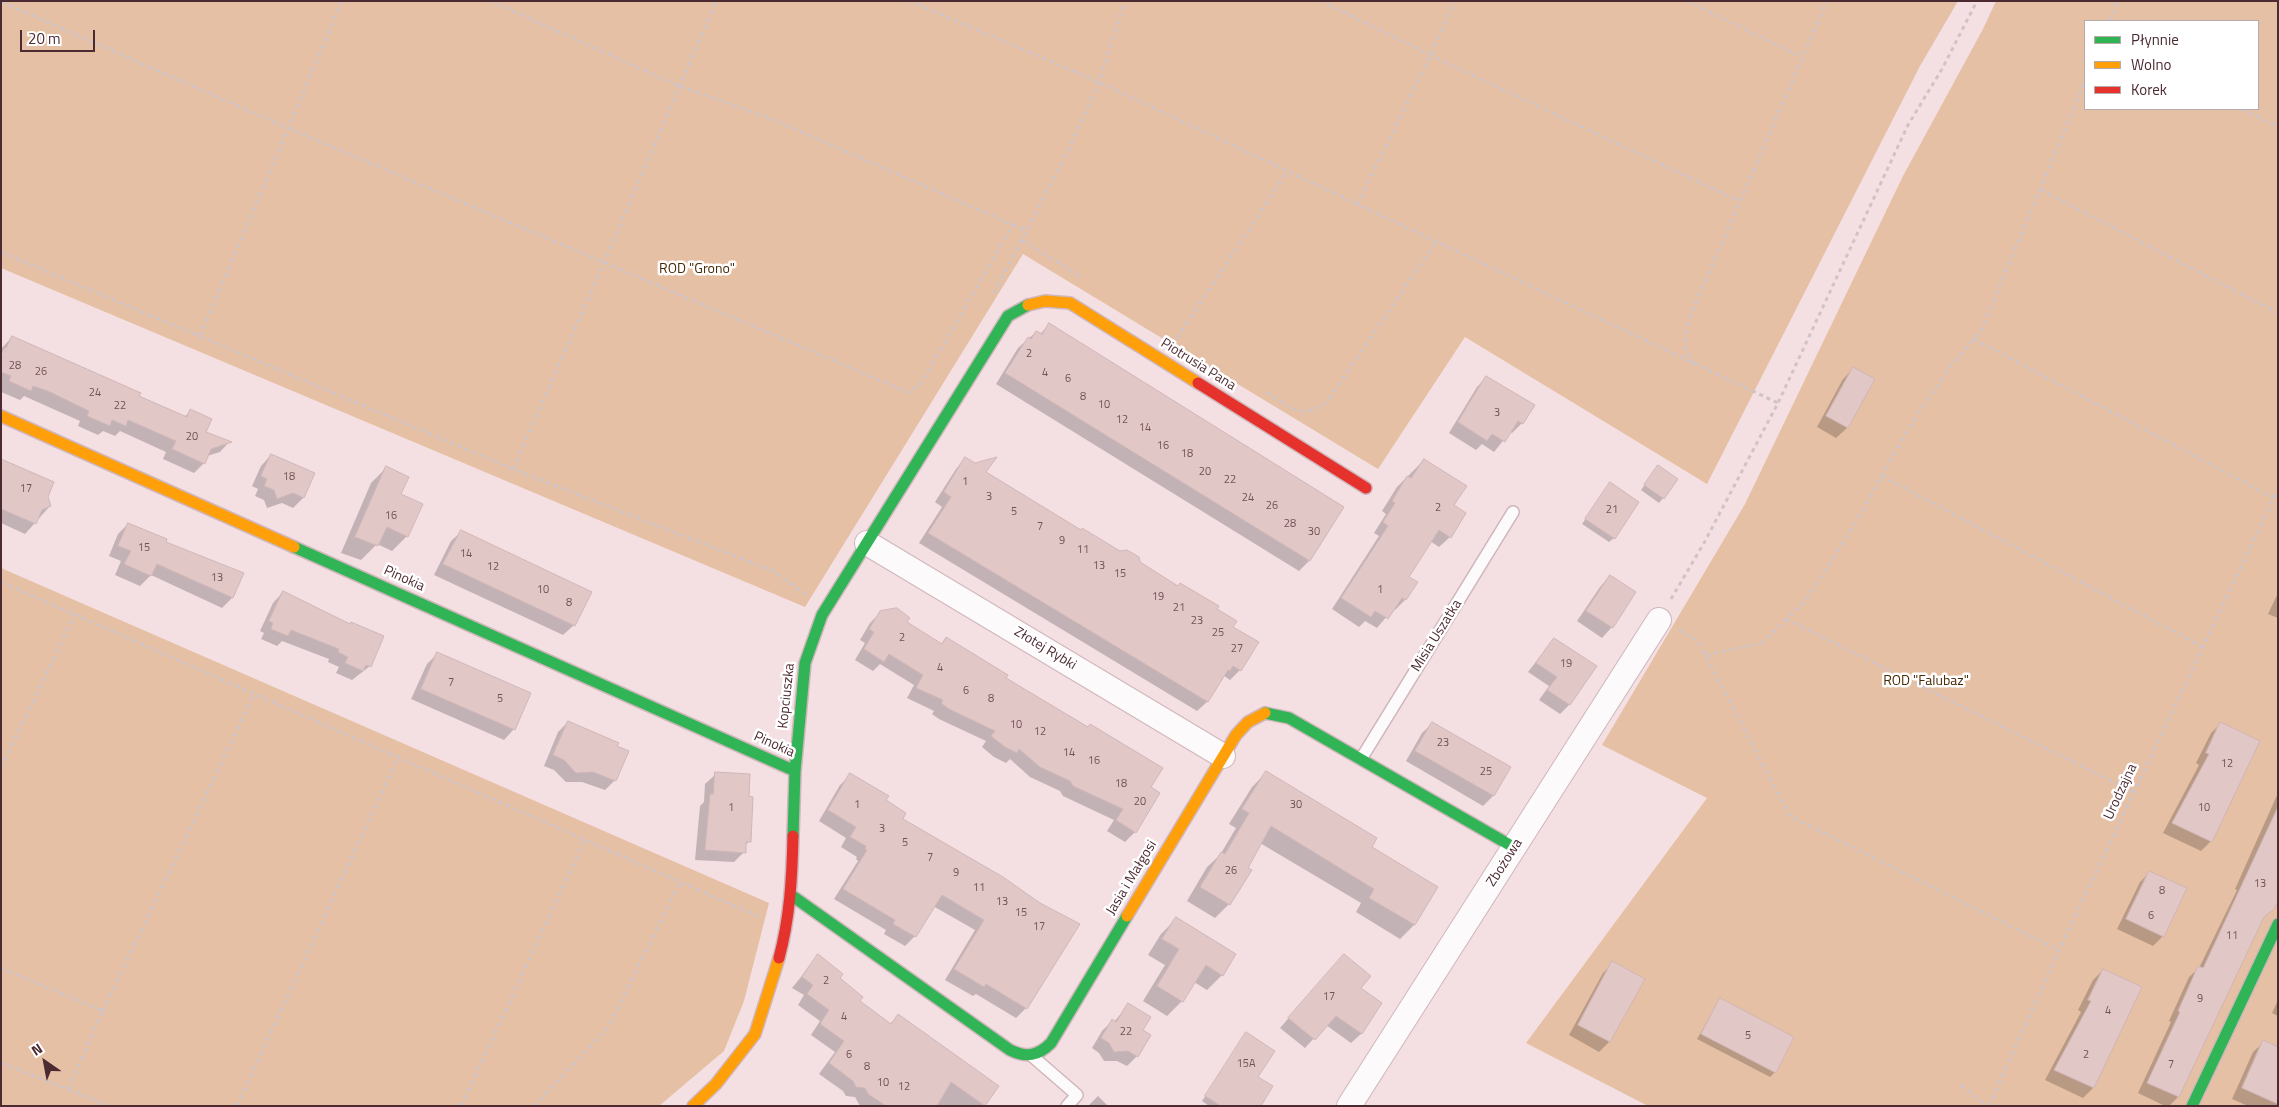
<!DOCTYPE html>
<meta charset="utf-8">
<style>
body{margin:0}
#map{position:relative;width:2279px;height:1107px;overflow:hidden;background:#f4dfe3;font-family:"Titillium Web",sans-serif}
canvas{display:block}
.frame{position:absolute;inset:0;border:2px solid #4c2a31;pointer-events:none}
.legend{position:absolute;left:2084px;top:20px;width:175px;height:90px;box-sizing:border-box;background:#fff;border:1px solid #b7aaad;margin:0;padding:6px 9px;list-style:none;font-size:15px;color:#4c2a31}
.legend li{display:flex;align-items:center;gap:10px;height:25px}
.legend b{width:25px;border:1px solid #b7aaad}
.north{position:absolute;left:20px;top:1037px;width:50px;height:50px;-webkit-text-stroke:4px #fff;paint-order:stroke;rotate:327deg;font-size:14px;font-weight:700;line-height:20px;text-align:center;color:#4c2a31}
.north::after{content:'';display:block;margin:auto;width:18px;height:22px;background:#4c2a31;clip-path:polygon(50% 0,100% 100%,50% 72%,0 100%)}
.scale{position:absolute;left:20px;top:30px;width:75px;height:22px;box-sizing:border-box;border:2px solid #4c2a31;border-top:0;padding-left:6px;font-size:15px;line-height:18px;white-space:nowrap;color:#4c2a31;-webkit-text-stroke:4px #fff;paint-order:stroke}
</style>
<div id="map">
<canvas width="2279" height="1107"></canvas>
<div class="frame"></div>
<ul class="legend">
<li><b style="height:6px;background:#30b455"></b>Płynnie</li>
<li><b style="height:6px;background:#ff9f0a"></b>Wolno</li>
<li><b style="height:6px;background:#e5322d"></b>Korek</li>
</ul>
<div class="north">N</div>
<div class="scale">20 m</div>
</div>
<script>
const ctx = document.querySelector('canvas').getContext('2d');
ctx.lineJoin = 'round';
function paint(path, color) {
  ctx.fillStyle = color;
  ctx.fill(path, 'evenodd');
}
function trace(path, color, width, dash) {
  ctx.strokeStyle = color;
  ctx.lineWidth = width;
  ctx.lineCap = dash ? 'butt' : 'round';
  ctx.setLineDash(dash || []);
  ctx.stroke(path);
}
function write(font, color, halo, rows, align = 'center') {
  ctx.font = font + ' "Titillium Web",sans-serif';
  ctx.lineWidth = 5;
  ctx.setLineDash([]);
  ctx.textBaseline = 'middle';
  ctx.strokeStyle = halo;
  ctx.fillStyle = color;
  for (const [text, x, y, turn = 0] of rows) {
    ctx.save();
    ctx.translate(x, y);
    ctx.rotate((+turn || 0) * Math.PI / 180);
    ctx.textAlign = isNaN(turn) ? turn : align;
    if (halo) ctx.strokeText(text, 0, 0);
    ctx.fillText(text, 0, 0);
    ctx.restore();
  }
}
paint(new Path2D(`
 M 1,1 L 1958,1 L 1920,66 L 1707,484 L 1465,337 L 1378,469 L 1023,254 L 805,607 L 1,268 Z
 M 1996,1 L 2278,1 L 2278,1106 L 1648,1106 L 1526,1043 L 1707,798 L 1602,745 L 1745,504 L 1903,176 L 1983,29 ZM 2085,21 L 2258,21 L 2258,109 L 2085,109 Z
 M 1,568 L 769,903 L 744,1001 L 724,1051 L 659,1106 L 1,1106 Z`), '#e6c0a4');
paint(new Path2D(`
 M 1049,325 L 1309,561 L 1299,571 L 996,384 L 1018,348 L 1036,332 L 1040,334 Z
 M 12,337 L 184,417 L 191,411 L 205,432 L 229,442 L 220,452 L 207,456 L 204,463 L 194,473 L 163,459 L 166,452 L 120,431 L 115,436 L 103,431 L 98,435 L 78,426 L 80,421 L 24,396 L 20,400 L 1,392 L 1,363 L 8,348 L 5,348 L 1,356 L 1,349 Z
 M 1853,369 L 1873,380 L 1847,428 L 1836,438 L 1817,427 L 1843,379 Z
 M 1487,377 L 1522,423 L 1512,433 L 1510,432 L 1494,452 L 1482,444 L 1476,450 L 1449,433 L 1477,387 Z
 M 271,455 L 303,498 L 293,508 L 282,503 L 267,508 L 264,500 L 255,496 L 258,489 L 252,486 L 261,466 Z
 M 965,459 L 1081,531 L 1139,563 L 1215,610 L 1240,670 L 1230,680 L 1223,675 L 1207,702 L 1197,711 L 919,543 L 942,507 L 935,502 L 956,469 Z
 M 1424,460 L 1453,506 L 1465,513 L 1450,537 L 1439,547 L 1430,541 L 1407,577 L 1405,600 L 1395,610 L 1393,609 L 1377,628 L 1365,621 L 1359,627 L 1332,609 L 1379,536 L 1374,533 L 1386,514 L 1382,511 L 1397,487 Z
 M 1,461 L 46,497 L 50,506 L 25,534 L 1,523 Z
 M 1658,467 L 1663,498 L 1659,503 L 1641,490 Z
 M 386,468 L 400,495 L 407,536 L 392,551 L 377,544 L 361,560 L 341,553 L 371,483 Z
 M 1610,484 L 1614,538 L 1609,542 L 1582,524 Z
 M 128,524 L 164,543 L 243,573 L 232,598 L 222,608 L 151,575 L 140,586 L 115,575 L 121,561 L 109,556 L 118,534 Z
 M 462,531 L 574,625 L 563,635 L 434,575 L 451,541 Z
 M 1610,576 L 1634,593 L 1612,627 L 1602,638 L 1577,621 L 1600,587 Z
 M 283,592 L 370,666 L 352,680 L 336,673 L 339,667 L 328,662 L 329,659 L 282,641 L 277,646 L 261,639 L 264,633 L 260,631 L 273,603 Z
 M 2278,593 L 2278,618 L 2268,614 Z
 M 881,612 L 906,623 L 941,644 L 946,639 L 1004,678 L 1149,788 L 1135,832 L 1125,842 L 1107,831 L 1114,820 L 1063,796 L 1060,791 L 1030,777 L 1010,759 L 1006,763 L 994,757 L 982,747 L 986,741 L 939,719 L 932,714 L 934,711 L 907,698 L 914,685 L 880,664 L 873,671 L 855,660 L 865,643 L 860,640 L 870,623 Z
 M 1554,639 L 1595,667 L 1569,705 L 1560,714 L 1539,700 L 1549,686 L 1528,672 Z
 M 437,654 L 514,729 L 504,740 L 411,699 L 427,664 Z
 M 568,722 L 616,747 L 615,780 L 605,790 L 582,782 L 566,782 L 554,770 L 544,766 L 558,732 Z
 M 1433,723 L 1510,768 L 1493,796 L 1483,806 L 1406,761 L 1422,733 Z
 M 2221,723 L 2211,841 L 2201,851 L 2163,833 L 2199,765 L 2196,763 L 2211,733 Z
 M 1266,773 L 1370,848 L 1436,887 L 1414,925 L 1400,939 L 1356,912 L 1361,903 L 1260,843 L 1229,904 L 1215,918 L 1187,901 L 1207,867 L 1220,855 L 1236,828 L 1229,824 L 1252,787 Z
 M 716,774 L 749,841 L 745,846 L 744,852 L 734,862 L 695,860 L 700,806 L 704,802 L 705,784 Z
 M 851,775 L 884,800 L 901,819 L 1040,905 L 1078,925 L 1026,1008 L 1016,1018 L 976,994 L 973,996 L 945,980 L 975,930 L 933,906 L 915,936 L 905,946 L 884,934 L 886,930 L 834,899 L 858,861 L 856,859 L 857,857 L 841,847 L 846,838 L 819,821 L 840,785 Z
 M 2278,793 L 2278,898 L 2273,909 L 2261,920 L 2178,1097 L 2169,1106 L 2165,1106 L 2138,1093 L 2171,1022 L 2169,1021 L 2189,977 L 2199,968 L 2237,890 L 2235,889 Z
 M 2150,872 L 2163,936 L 2153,946 L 2117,929 L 2140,882 Z
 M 1176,919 L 1222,975 L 1207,990 L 1194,982 L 1182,1001 L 1167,1016 L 1143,1001 L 1165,965 L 1148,955 L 1161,934 Z
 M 818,956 L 858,1002 L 890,1024 L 898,1016 L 998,1087 L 984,1106 L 860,1106 L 855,1097 L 846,1096 L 843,1091 L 819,1074 L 835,1052 L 811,1035 L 820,1021 L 798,1005 L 804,995 L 792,988 Z
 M 1613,963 L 1609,1042 L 1599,1052 L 1569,1035 L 1603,973 Z
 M 1335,965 L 1359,988 L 1380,1003 L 1361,1034 L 1351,1043 L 1326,1025 L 1305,1048 L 1280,1028 Z
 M 2103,970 L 2140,988 L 2093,1088 L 2083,1098 L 2045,1080 L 2081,1012 L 2078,1010 L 2093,980 Z
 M 1720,1000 L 1775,1072 L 1770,1077 L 1697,1039 Z
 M 2278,1000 L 2278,1016 L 2272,1013 Z
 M 1128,1005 L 1141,1030 L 1150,1035 L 1137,1056 L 1127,1066 L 1117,1061 L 1104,1061 L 1099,1053 L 1092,1048 L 1102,1031 L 1112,1021 L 1114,1022 Z
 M 1246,1034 L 1257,1077 L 1254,1106 L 1209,1106 L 1202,1101 Z
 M 2264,1042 L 2278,1048 L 2278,1105 L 2248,1106 L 2232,1099 L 2253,1052 Z
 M 1098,1096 L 1108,1106 L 1088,1106 Z`), '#0003');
const building = new Path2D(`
 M 1049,323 L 1344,507 L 1310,561 L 1005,373 L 1028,337 L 1031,339 L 1036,331 L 1042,334 Z
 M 12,336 L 141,393 L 139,396 L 187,417 L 190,409 L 212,419 L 206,432 L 232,442 L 211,449 L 205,464 L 172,449 L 176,441 L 128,420 L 126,426 L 112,420 L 110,426 L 87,416 L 89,411 L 48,391 L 33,386 L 31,391 L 9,381 L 11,376 L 1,372 L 1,360 Z
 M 1853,367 L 1875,379 L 1848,428 L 1826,416 Z
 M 1486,376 L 1535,405 L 1523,424 L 1518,421 L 1505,442 L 1492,434 L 1487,441 L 1458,422 Z
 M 271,454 L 315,473 L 304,498 L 293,493 L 277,499 L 274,490 L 264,486 L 267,479 L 261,476 Z
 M 965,457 L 975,463 L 997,457 L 986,472 L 1081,530 L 1082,528 L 1120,551 L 1127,550 L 1139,557 L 1140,562 L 1178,586 L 1180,583 L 1219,606 L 1217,609 L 1237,621 L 1233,627 L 1259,642 L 1241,671 L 1233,666 L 1230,671 L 1228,670 L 1208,702 L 928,533 L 951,497 L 944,492 Z
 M 1,459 L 54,482 L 48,497 L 51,506 L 42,510 L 36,524 L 1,509 Z
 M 1424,459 L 1467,486 L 1454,505 L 1466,513 L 1451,538 L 1439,530 L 1409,577 L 1418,582 L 1406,600 L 1402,598 L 1388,619 L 1375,611 L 1371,617 L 1341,598 L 1388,526 L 1383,522 L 1395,503 L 1392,501 L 1407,476 L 1411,478 Z
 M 1658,465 L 1678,479 L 1664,499 L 1644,485 Z
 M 386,466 L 409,477 L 401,494 L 423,504 L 408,537 L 387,527 L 378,546 L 355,537 Z
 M 1610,482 L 1639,502 L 1615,539 L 1585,519 Z
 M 128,523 L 167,539 L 166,542 L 244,573 L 233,598 L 157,564 L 151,576 L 124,564 L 131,551 L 118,546 Z
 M 461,530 L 592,592 L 575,626 L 443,564 Z
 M 1610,575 L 1636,592 L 1613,628 L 1586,611 Z
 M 283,591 L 350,624 L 351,622 L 384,636 L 371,667 L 366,665 L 363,671 L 345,663 L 348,657 L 338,652 L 339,649 L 291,630 L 288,636 L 271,629 L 273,623 L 269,621 Z
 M 897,608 L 910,618 L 907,622 L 942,644 L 946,637 L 1008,675 L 1006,678 L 1088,727 L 1090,724 L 1163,768 L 1151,787 L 1160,793 L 1136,833 L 1116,820 L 1123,809 L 1073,786 L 1070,781 L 1040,767 L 1019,749 L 1017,753 L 1005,747 L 991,736 L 995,731 L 949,709 L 941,703 L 943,700 L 916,688 L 923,675 L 889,654 L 884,662 L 864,649 L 874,632 L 869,629 L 880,611 Z
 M 1554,638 L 1597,666 L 1570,705 L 1547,690 L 1557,677 L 1536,663 Z
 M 437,652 L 531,693 L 515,730 L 421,689 Z
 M 568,721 L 619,743 L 617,746 L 629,751 L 616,781 L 593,772 L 576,773 L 564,760 L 553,755 Z
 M 1432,722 L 1511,767 L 1494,796 L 1415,751 Z
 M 2220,722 L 2260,741 L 2212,842 L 2172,823 L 2209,754 L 2206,753 Z
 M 1266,771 L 1377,838 L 1372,847 L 1438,887 L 1415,925 L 1369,898 L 1374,889 L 1271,826 L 1248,868 L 1252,870 L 1230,905 L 1200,887 L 1221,852 L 1225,854 L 1249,813 L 1242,809 Z
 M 715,772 L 750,774 L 749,796 L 753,797 L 751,842 L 746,842 L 746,853 L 705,850 L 710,794 L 713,794 Z
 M 850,773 L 889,796 L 886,800 L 906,813 L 903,819 L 1003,877 L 1040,903 L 1080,924 L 1027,1009 L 986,984 L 984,987 L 954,969 L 984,920 L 942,895 L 916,937 L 893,924 L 895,920 L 843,889 L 867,850 L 865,849 L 866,846 L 850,837 L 856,827 L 828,810 Z
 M 2278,807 L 2278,902 L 2274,909 L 2264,917 L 2179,1097 L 2147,1083 L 2180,1012 L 2178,1011 L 2198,966 L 2203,968 Z
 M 2149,871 L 2187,888 L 2164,937 L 2126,919 Z
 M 1176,917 L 1236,954 L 1223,976 L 1206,965 L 1183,1002 L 1157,986 L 1179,949 L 1162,939 Z
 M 818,954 L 843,974 L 840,978 L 863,997 L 860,1001 L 891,1024 L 898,1014 L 999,1086 L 985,1106 L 951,1082 L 937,1106 L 886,1106 L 868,1094 L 865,1088 L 856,1087 L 853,1081 L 829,1063 L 844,1041 L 820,1024 L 829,1010 L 807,994 L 813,985 L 802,977 Z
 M 1344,954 L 1371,976 L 1361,988 L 1382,1003 L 1362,1034 L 1336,1016 L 1315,1040 L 1288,1018 Z
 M 1612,961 L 1645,979 L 1610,1042 L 1578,1025 Z
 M 2103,969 L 2142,987 L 2094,1088 L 2054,1070 L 2091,1001 L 2088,1000 Z
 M 1720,998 L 1794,1037 L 1776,1073 L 1701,1034 Z
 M 1128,1003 L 1151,1017 L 1143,1030 L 1151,1035 L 1138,1057 L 1128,1051 L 1114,1052 L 1109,1043 L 1101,1038 L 1112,1019 L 1116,1022 Z
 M 1246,1032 L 1275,1051 L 1258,1077 L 1273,1086 L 1261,1106 L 1221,1106 L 1205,1096 Z
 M 2263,1040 L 2278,1047 L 2278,1104 L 2242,1088 Z`);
paint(building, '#e2c7c7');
trace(building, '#d0b6b7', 1);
const lane = new Path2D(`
 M 1361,759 L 1513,512
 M 1032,1056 L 1077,1095 L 1067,1106`);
const street = new Path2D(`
 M 867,543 L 1223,756
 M 1349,1106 L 1659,620`);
const fast = new Path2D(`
 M 294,547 L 795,771
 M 1265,713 L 1289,718 L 1515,848
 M 793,836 L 795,771 L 805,663 L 822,615 L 1008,316 L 1028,305
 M 791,895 L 1010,1050 C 1026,1058 1038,1056 1051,1043 L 1127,916
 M 2192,1106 L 2278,924`);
const slow = new Path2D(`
 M 1028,305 L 1045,301 L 1070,303 L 1198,383
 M 1,416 L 294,547
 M 1127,916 L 1236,735 L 1248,722 L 1265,713
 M 693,1106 L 716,1084 L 755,1034 L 779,958`);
const jam = new Path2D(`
 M 1198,383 L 1366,488
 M 779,958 C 790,917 792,878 793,836`);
trace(lane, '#cfb6bb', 14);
trace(street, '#cfb6bb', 26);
trace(fast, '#cfb6bb', 14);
trace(slow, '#cfb6bb', 14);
trace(jam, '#cfb6bb', 14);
trace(new Path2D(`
 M 491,1 L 679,86 L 772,119 L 1027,231
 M 910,1 L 1099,82 L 1778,403
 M 1321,1 L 1455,67 L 1739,201
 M 1687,1 L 1802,57
 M 2,2 L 288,128 L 908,392 L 920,385 L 1013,224
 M 2109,21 L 2118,1
 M 2242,109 L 2278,127
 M 2041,190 L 2278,313
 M 1357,205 L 1431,54 L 1454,1
 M 1022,240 L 1083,278
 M 1,252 L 513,469 L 773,571 L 805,594
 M 994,293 L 1070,147 L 1099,82 L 1125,1
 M 200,336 L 342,1
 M 1177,338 L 1287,172
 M 1974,339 L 2274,498
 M 1693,364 L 1685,348 L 1688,321 L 1827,1
 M 1266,392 C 1291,407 1300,421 1327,402 L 1436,242
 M 513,469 L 604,263 L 716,1
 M 1882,476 L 2203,647
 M 1,582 L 762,918
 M 1671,599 L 1704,543 L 1778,403 L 1908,125 L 1942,69 L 1977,1
 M 1786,619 L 2134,792
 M 1679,630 L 1698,641 L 1790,816 L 2059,950
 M 1706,655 L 1762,643 L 1806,600 L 1856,522 L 1907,431 L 1949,368 L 1981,331 L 2085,81
 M 1,768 L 75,614
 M 1,968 L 103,1011 L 68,1089 L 1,1063
 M 103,1011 L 254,694
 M 1961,1085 L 1986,1106
 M 68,1089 L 108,1106
 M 237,1106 L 398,757
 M 461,1106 L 585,840
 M 534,1106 L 608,1028 L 680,882
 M 1989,1106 L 2053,963 L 2278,489`), '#cfc3c5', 3, [4, 4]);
trace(lane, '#fdfafb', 11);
trace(street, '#fdfafb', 24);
trace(fast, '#30b455', 11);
trace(slow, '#ff9f0a', 11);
trace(jam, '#e5322d', 11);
write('11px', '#725257', null, [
 ["2",1029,354],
 ["28",15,366],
 ["26",41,372],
 ["4",1045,373],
 ["6",1068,379],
 ["24",95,393],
 ["8",1083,397],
 ["10",1104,405],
 ["22",120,406],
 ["3",1497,413],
 ["12",1122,420],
 ["14",1145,428],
 ["20",192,437],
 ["16",1163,446],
 ["18",1187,454],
 ["20",1205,472],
 ["18",289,477],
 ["22",1230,480],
 ["1",965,482],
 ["17",26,489],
 ["3",989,497],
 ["24",1248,498],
 ["26",1272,506],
 ["2",1438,508],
 ["21",1612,510],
 ["5",1014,512],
 ["16",391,516],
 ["28",1290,524],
 ["7",1040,527],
 ["30",1314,532],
 ["9",1062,541],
 ["15",144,548],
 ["11",1083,550],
 ["14",466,554],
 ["13",1099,566],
 ["12",493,567],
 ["15",1120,574],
 ["13",217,578],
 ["10",543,590],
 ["1",1380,590],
 ["19",1158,597],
 ["8",569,603],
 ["21",1179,608],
 ["23",1197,621],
 ["25",1218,633],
 ["2",902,638],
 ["27",1237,649],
 ["19",1566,664],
 ["4",940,668],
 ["7",451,683],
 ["6",966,691],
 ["5",500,699],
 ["8",991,699],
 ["10",1016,725],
 ["12",1040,732],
 ["23",1443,743],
 ["14",1069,753],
 ["16",1094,761],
 ["12",2227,764],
 ["25",1486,772],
 ["18",1121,784],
 ["20",1140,802],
 ["1",857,805],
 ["30",1296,805],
 ["1",731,808],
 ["10",2204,808],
 ["3",882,829],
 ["5",905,843],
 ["7",930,858],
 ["26",1231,871],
 ["9",956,873],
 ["13",2260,884],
 ["11",979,888],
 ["8",2162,891],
 ["13",1002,902],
 ["15",1021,913],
 ["6",2151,916],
 ["17",1039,927],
 ["11",2232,936],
 ["2",826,981],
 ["17",1329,997],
 ["9",2200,999],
 ["4",2108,1011],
 ["4",844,1017],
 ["22",1126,1032],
 ["5",1748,1036],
 ["6",849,1055],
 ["2",2086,1055],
 ["15A",1246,1064],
 ["7",2171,1065],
 ["8",867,1067],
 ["10",883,1083],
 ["12",904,1087]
]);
write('14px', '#482a04', '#fff', [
 ["ROD \"Grono\"",697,270],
 ["ROD \"Falubaz\"",1926,682]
]);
write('14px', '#4c2a31', '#fff', [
 ["Piotrusia Pana",1198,365,32],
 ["Pinokia",404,579,24],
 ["Misia Uszatka",1437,636,-58],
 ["Złotej Rybki",1045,649,31],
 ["Kopciuszka",787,696,-84],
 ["Pinokia",774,745,24],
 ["Urodzajna",2121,792,-65],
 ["Zbożowa",1505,863,-57],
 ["Jasia i Małgosi",1132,878,-59]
]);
</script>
